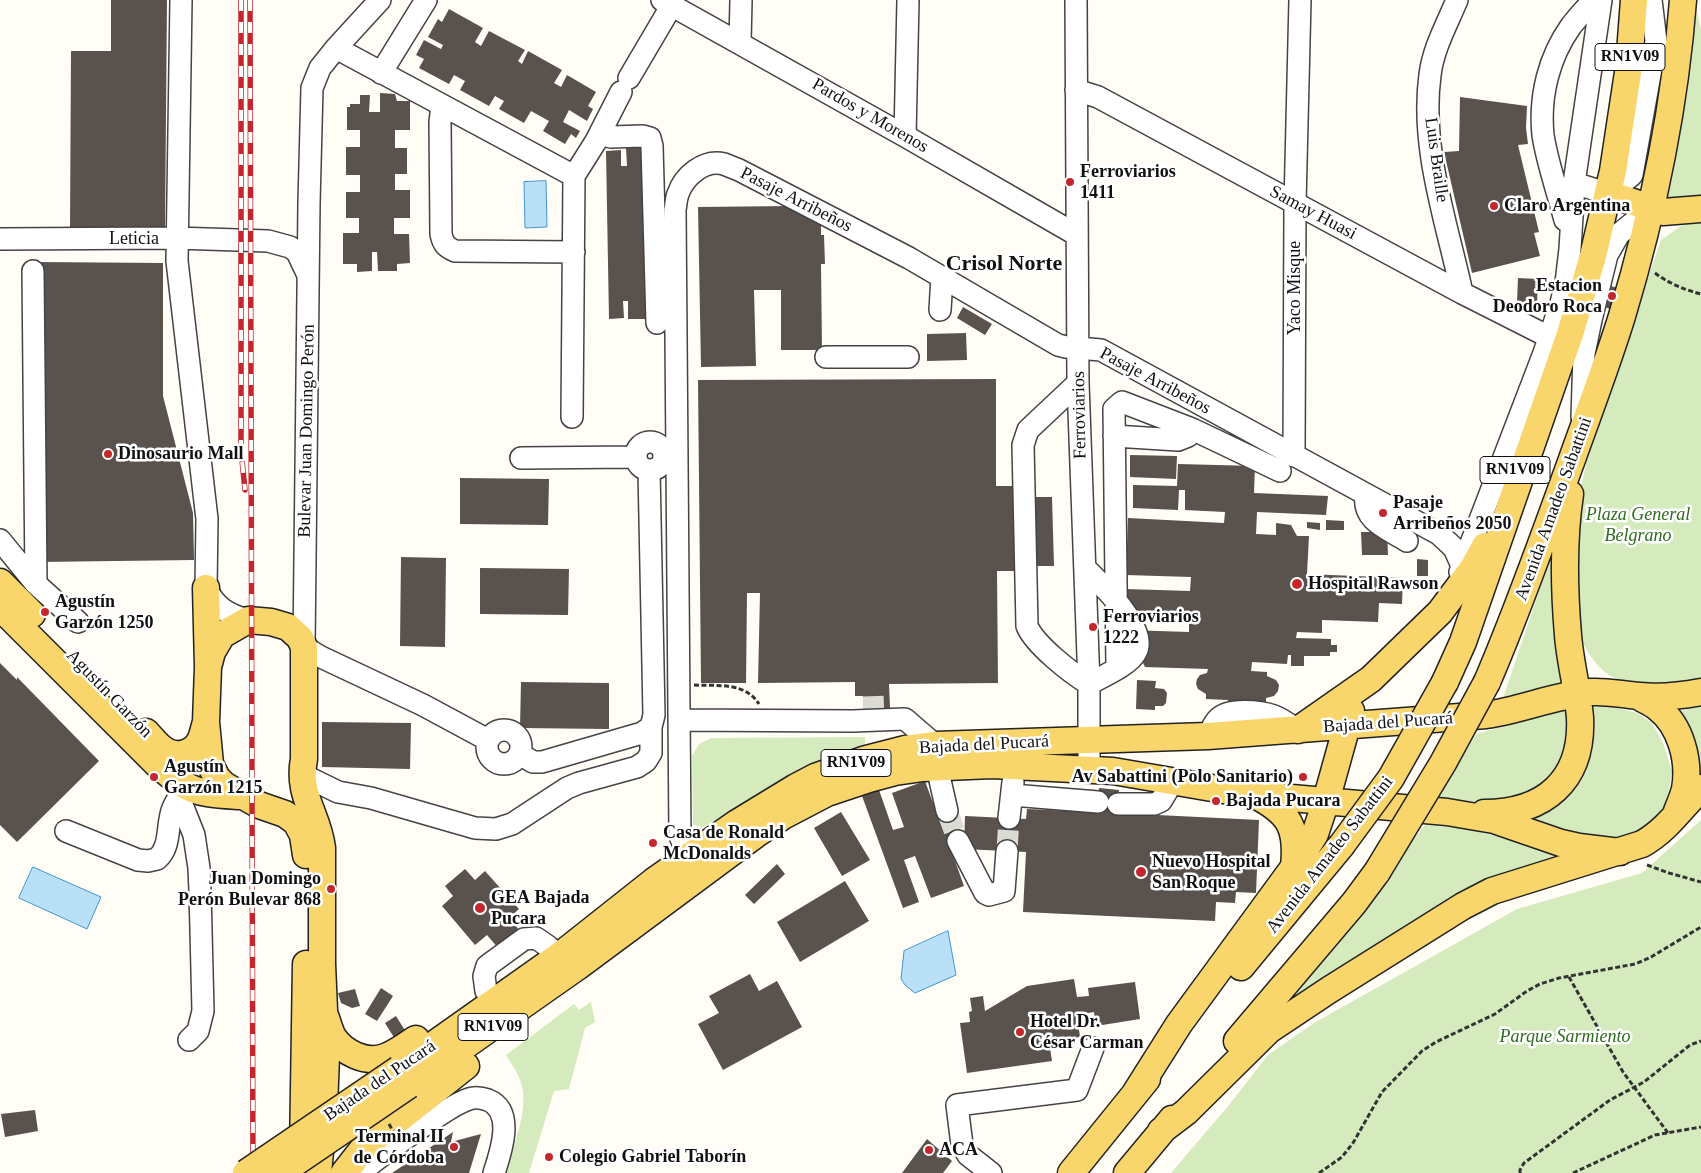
<!DOCTYPE html>
<meta charset="utf-8">
<style>
body{margin:0}
canvas{display:block;background:#fffdf5}
</style>
<canvas width="1701" height="1173"></canvas>
<script>
const ctx = document.querySelector('canvas').getContext('2d');
ctx.lineJoin = 'round';
function paint(path, color) {
  ctx.fillStyle = color;
  ctx.fill(path, 'evenodd');
}
function trace(path, color, width, dash) {
  ctx.strokeStyle = color;
  ctx.lineWidth = width;
  ctx.lineCap = dash ? 'butt' : 'round';
  ctx.setLineDash(dash || []);
  ctx.stroke(path);
}
function write(font, color, halo, rows, align = 'center') {
  ctx.font = font + ' "Times New Roman",serif';
  ctx.lineWidth = 5;
  ctx.setLineDash([]);
  ctx.textBaseline = 'middle';
  ctx.strokeStyle = halo;
  ctx.fillStyle = color;
  for (const [text, x, y, turn = 0] of rows) {
    ctx.save();
    ctx.translate(x, y);
    ctx.rotate((+turn || 0) * Math.PI / 180);
    ctx.textAlign = isNaN(turn) ? turn : align;
    if (halo) ctx.strokeText(text, 0, 0);
    ctx.fillText(text, 0, 0);
    ctx.restore();
  }
}
paint(new Path2D(`
 M 1694,0 L 1701,29 L 1701,199 L 1665,203 Z
 M 1701,220 L 1701,678 C 1683,682 1666,684 1647,682 C 1639,682 1631,682 1624,681 C 1603,677 1589,656 1581,639 L 1573,521 L 1590,448 L 1661,240 L 1681,226 Z
 M 1555,544 L 1562,690 L 1501,704 Z
 M 1701,705 L 1701,777 L 1694,783 L 1674,713 Z
 M 1609,706 L 1637,713 L 1652,723 L 1663,743 L 1672,771 L 1667,802 L 1659,824 L 1604,844 L 1528,821 L 1552,808 L 1574,787 L 1588,761 L 1587,707 Z
 M 1570,708 L 1568,744 L 1556,777 L 1520,797 L 1477,807 L 1434,805 L 1476,734 Z
 M 865,737 L 865,744 L 846,751 L 701,828 L 693,824 L 692,756 L 699,744 L 711,738 Z
 M 1701,820 L 1701,1173 L 1171,1173 L 1229,1105 L 1268,1055 L 1314,1023 L 1517,909 L 1642,873 Z
 M 1425,825 L 1469,829 L 1577,859 L 1249,1037 L 1295,985 Z
 M 591,1002 L 595,1022 L 585,1028 L 569,1089 L 554,1091 L 529,1173 L 505,1173 C 513,1146 528,1114 522,1086 C 519,1074 512,1065 506,1055 L 574,1004 L 579,1010 Z`), '#d5ebbd');
const water = new Path2D(`
 M 546,181 L 547,227 L 525,228 L 524,182 Z
 M 33,867 L 101,897 L 87,929 L 19,898 Z
 M 948,931 L 956,975 L 915,993 L 905,985 L 901,979 L 904,951 Z`);
paint(water, '#b9e0f7');
trace(water, '#3f96cf', 1);
paint(new Path2D(`
 M 111,0 L 167,0 L 165,228 L 70,228 L 71,51 L 111,51 Z
 M 449,9 L 483,28 L 475,42 L 481,46 L 489,31 L 525,50 L 518,61 L 522,64 L 528,51 L 562,70 L 554,83 L 561,87 L 567,75 L 596,92 L 588,106 L 593,109 L 587,121 L 569,110 L 563,122 L 580,131 L 576,138 L 571,134 L 565,144 L 543,131 L 549,121 L 531,111 L 524,123 L 499,109 L 504,101 L 495,96 L 489,106 L 460,90 L 465,81 L 454,75 L 449,84 L 419,68 L 424,59 L 416,55 L 424,40 L 441,49 L 443,45 L 428,37 L 438,19 L 442,22 Z
 M 380,93 L 395,94 L 397,101 L 410,101 L 410,130 L 395,130 L 395,148 L 407,148 L 407,174 L 395,174 L 395,190 L 410,190 L 410,218 L 394,218 L 394,234 L 409,234 L 410,263 L 397,264 L 397,271 L 378,271 L 377,252 L 372,252 L 372,271 L 357,272 L 357,264 L 343,264 L 343,233 L 359,233 L 359,218 L 346,218 L 346,192 L 360,192 L 360,175 L 346,175 L 346,147 L 360,147 L 360,130 L 347,130 L 347,107 L 350,107 L 350,104 L 360,104 L 360,95 L 370,95 L 369,112 L 380,112 Z
 M 1460,97 L 1527,106 L 1526,128 L 1528,144 L 1518,145 L 1539,232 L 1534,233 L 1540,256 L 1472,273 L 1444,152 L 1459,151 Z
 M 626,148 L 645,148 L 647,249 L 644,249 L 645,295 L 648,295 L 648,319 L 628,319 L 628,301 L 623,301 L 624,318 L 609,319 L 606,151 L 621,150 L 621,166 L 627,166 Z
 M 791,206 L 821,223 L 821,235 L 824,235 L 825,264 L 821,264 L 822,350 L 781,350 L 781,290 L 754,290 L 756,366 L 701,367 L 698,207 Z
 M 36,262 L 163,263 L 163,396 L 193,513 L 194,560 L 38,562 Z
 M 1518,278 L 1538,279 L 1537,303 L 1517,302 Z
 M 1611,286 L 1617,288 L 1610,309 L 1605,307 Z
 M 963,307 L 992,324 L 985,335 L 957,318 Z
 M 966,333 L 967,360 L 927,361 L 927,334 Z
 M 996,379 L 996,486 L 1015,486 L 1015,571 L 997,571 L 998,683 L 889,684 L 890,708 L 863,709 L 863,696 L 855,696 L 855,682 L 758,683 L 760,593 L 747,593 L 746,683 L 701,683 L 698,380 Z
 M 1130,455 L 1177,456 L 1176,479 L 1130,477 Z
 M 1178,464 L 1255,466 L 1254,493 L 1328,496 L 1326,515 L 1257,512 L 1256,534 L 1276,535 L 1276,523 L 1291,525 L 1297,536 L 1309,536 L 1307,574 L 1403,578 L 1402,604 L 1379,603 L 1378,622 L 1322,620 L 1322,633 L 1297,632 L 1296,638 L 1331,639 L 1331,645 L 1337,645 L 1337,652 L 1330,652 L 1330,656 L 1304,656 L 1304,666 L 1291,666 L 1291,655 L 1288,655 L 1287,664 L 1252,662 L 1251,671 L 1267,672 L 1267,676 L 1276,680 L 1279,685 L 1278,691 L 1274,696 L 1266,698 L 1266,702 L 1252,701 L 1252,707 L 1227,706 L 1228,700 L 1206,699 L 1206,694 L 1198,689 L 1196,684 L 1197,679 L 1200,675 L 1207,673 L 1208,669 L 1145,667 L 1127,630 L 1189,632 L 1189,617 L 1125,614 L 1125,589 L 1190,591 L 1191,577 L 1126,575 L 1128,518 L 1224,523 L 1225,512 L 1185,510 L 1185,490 L 1179,490 L 1178,510 L 1133,508 L 1133,485 L 1177,486 Z
 M 460,478 L 549,479 L 548,525 L 460,524 Z
 M 1034,497 L 1052,497 L 1054,566 L 1035,566 Z
 M 1326,520 L 1344,521 L 1344,530 L 1326,530 Z
 M 1307,522 L 1320,523 L 1320,530 L 1307,528 Z
 M 1361,532 L 1387,532 L 1388,555 L 1362,555 Z
 M 401,557 L 446,558 L 445,647 L 400,646 Z
 M 1417,559 L 1428,560 L 1428,576 L 1417,576 Z
 M 480,568 L 569,569 L 568,615 L 480,614 Z
 M 0,663 L 17,680 L 17,677 L 99,761 L 17,842 L 0,825 Z
 M 1137,680 L 1156,681 L 1155,688 L 1164,689 L 1167,693 L 1166,703 L 1163,706 L 1155,706 L 1155,710 L 1136,709 Z
 M 521,682 L 609,683 L 609,729 L 520,728 Z
 M 322,722 L 411,723 L 410,769 L 322,767 Z
 M 925,781 L 937,814 L 952,809 L 963,839 L 949,844 L 964,886 L 931,898 L 915,856 L 904,860 L 919,902 L 903,908 L 862,796 L 879,790 L 893,830 L 904,827 L 892,793 Z
 M 1099,788 L 1119,790 L 1117,813 L 1259,820 L 1256,893 L 1236,892 L 1235,903 L 1216,902 L 1215,921 L 1023,912 L 1026,852 L 964,849 L 965,816 L 1026,819 L 1027,809 L 1097,812 Z
 M 841,812 L 870,860 L 842,876 L 814,828 Z
 M 777,864 L 785,874 L 754,904 L 745,895 Z
 M 465,869 L 475,880 L 485,871 L 519,909 L 509,918 L 520,931 L 499,949 L 487,935 L 475,945 L 442,906 L 453,896 L 445,886 Z
 M 845,881 L 869,921 L 800,962 L 777,922 Z
 M 750,974 L 759,991 L 777,981 L 802,1027 L 723,1070 L 698,1024 L 719,1013 L 709,996 Z
 M 1074,979 L 1077,997 L 1089,996 L 1088,988 L 1135,982 L 1140,1019 L 1096,1026 L 1094,1012 L 1077,1015 L 1080,1037 L 1049,1042 L 1052,1061 L 967,1073 L 960,1023 L 970,1022 L 969,1012 L 972,1011 L 970,998 L 983,996 L 985,1011 L 1027,986 Z
 M 381,988 L 393,996 L 377,1021 L 365,1014 Z
 M 355,989 L 360,1006 L 352,1008 L 341,1003 L 338,993 Z
 M 396,1016 L 406,1032 L 395,1039 L 385,1023 Z
 M 35,1110 L 38,1131 L 5,1137 L 1,1114 Z
 M 453,1132 L 451,1142 L 481,1134 L 469,1173 L 392,1173 Z
 M 927,1139 L 952,1161 L 943,1173 L 902,1173 Z`), '#5a524d');
trace(new Path2D(`
 M 863,707 L 890,706
 M 947,811 L 958,841
 M 1007,851 L 1009,818`), '#dbdad3', 21, [21, 11]);
const minor = new Path2D(`
 M 181,0 L 177,261 L 207,519 L 206,588 C 215,607 228,615 248,620
 M 380,0 L 336,48 L 320,68 L 312,88 L 309,203 L 304,647 L 321,657 L 423,705 L 488,740
 M 662,0 L 905,136 L 1077,235
 M 1076,0 L 1078,383 L 1089,684 L 1089,769
 M 1457,0 C 1447,24 1433,49 1430,75 C 1420,148 1447,223 1462,293
 M 740,43 L 741,0
 M 336,48 L 574,176 L 572,417
 M 381,73 L 426,0
 M 629,78 L 672,5
 M 1076,90 L 1098,97 L 1462,293 L 1549,337
 M 442,106 L 440,122 L 441,234 C 443,244 446,247 455,251 L 574,252
 M 600,134 L 611,137 L 643,136 L 650,138 L 652,146 L 657,323
 M 905,136 L 908,0
 M 574,176 L 596,141 L 621,92
 M 1574,183 L 1609,194 L 1632,175 L 1656,41 L 1651,0
 M 1565,220 C 1558,193 1547,162 1543,135 C 1539,96 1549,57 1571,26 C 1578,17 1586,8 1594,0
 M 0,239 L 176,238 L 268,241 L 290,247 L 297,252 L 307,273
 M 33,271 L 36,584 L 78,622
 M 940,310 L 942,277
 M 826,357 L 908,357
 M 1078,383 L 1028,430 L 1023,445 L 1027,626 C 1035,645 1071,673 1089,684 C 1101,677 1130,665 1136,652 C 1149,629 1100,583 1085,568
 M 1582,417 L 1584,354 L 1591,320 L 1607,255 L 1619,234 L 1650,209
 M 1114,436 L 1178,440 L 1188,436 L 1192,429
 M636 456a14 14 0 1 1 28 0a14 14 0 1 1-28 0Z
 M 1294,456 L 1295,204 L 1300,0
 M 521,458 L 636,457
 M 1366,495 C 1362,521 1388,529 1407,541
 M 0,540 L 36,584
 M 1460,572 L 1544,353 L 1561,303 L 1566,283 L 1570,249 L 1574,183 L 1601,0
 M 1117,668 L 1114,409 L 1122,402 L 1192,429 L 1280,471
 M 679,720 L 853,721 L 905,719 L 935,745
 M487 747a17 17 0 1 1 34 0a17 17 0 1 1-34 0Z
 M 1208,736 C 1211,731 1213,724 1218,719 C 1228,708 1260,711 1274,716 C 1282,719 1290,725 1297,730
 M 520,754 L 533,762 L 542,762 L 642,733 L 651,727 L 654,715 L 649,470
 M 937,767 L 947,811
 M 301,774 L 338,792 L 371,798 L 475,828 L 496,829 L 512,824 L 567,788 L 579,783 L 637,767 L 646,761 L 651,753 L 651,727
 M 1012,795 L 1098,802
 M 179,797 L 194,835 L 199,868 L 200,891 L 203,1011 L 198,1031 L 189,1040
 M 1118,804 L 1154,804 L 1161,801 L 1173,781
 M 1009,818 L 1013,782
 M 66,831 L 138,860 L 148,861 L 157,859 C 172,846 166,824 173,808 C 176,801 180,797 181,790
 M 958,841 L 985,893 L 989,895 L 1004,891 L 1007,851
 M 689,858 L 680,836 L 675,210 C 676,205 676,199 678,194 C 684,176 704,159 724,164 C 729,166 734,168 739,170 L 909,258 L 1058,345 L 1066,347 L 1101,350 L 1439,534 L 1454,548 L 1462,566
 M 486,991 L 484,976 L 487,966 L 524,939 L 536,938 L 549,947
 M 360,1173 C 383,1153 407,1137 432,1120 C 443,1113 456,1103 469,1099 C 475,1097 482,1098 488,1100 C 515,1111 501,1152 494,1173
 M 991,1173 L 968,1155 L 962,1145 L 957,1105 L 1077,1090 L 1093,1048`);
const major = new Path2D(`
 M 1609,194 L 1663,212 L 1701,209
 M 0,582 L 32,614
 M 206,588 L 208,667 L 206,722 L 210,764 L 217,778 L 224,785 L 259,805 L 285,814 L 296,822 L 303,835 L 306,855
 M 0,607 L 161,768 C 168,773 175,780 183,784 C 200,795 221,795 240,796
 M 208,667 L 212,652 L 222,635 L 248,620 L 271,622 L 288,627 L 300,638 L 304,647 L 304,759 C 297,796 318,814 322,848 L 322,964 L 326,1056 L 324,1108 L 318,1173
 M 1445,682 L 1463,642 L 1570,334 L 1593,256 L 1613,171 L 1629,66 L 1634,0
 M 1487,682 C 1518,610 1544,536 1571,462 C 1588,414 1607,365 1622,316 C 1653,213 1675,107 1683,0
 M 1638,696 C 1644,700 1652,703 1658,708 C 1681,726 1690,761 1685,789 C 1683,797 1680,804 1677,811
 M 1298,730 L 1371,679 L 1440,612 L 1473,568 L 1485,546
 M 146,732 C 152,738 158,747 166,751 C 178,758 193,753 200,741 C 203,735 204,728 206,722
 M 1255,795 C 1290,813 1298,828 1294,867
 M 1484,813 C 1544,813 1583,781 1580,718 C 1578,690 1570,662 1568,635 C 1564,588 1563,540 1570,494
 M 1241,967 L 1341,846
 M 326,1018 C 328,1024 330,1031 333,1037 C 344,1053 366,1064 385,1057 C 396,1053 406,1045 416,1039
 M 1237,1041 L 1354,903 L 1377,872
 M 399,1069 L 563,953 L 654,881 L 737,823 L 796,787 L 815,777 L 866,759 L 905,749 L 935,745 L 1208,736 L 1486,715 C 1521,710 1555,695 1591,692 C 1608,691 1623,695 1640,696 C 1661,698 1680,696 1701,692
 M 409,1085 L 577,967 L 755,835 L 783,816 L 827,793 L 869,779 L 895,772 L 923,768 L 992,765 L 1113,771 L 1247,794 L 1447,812 L 1494,820 L 1561,843 L 1579,847 L 1620,852
 M 1136,1092 L 1179,1024 L 1294,867 L 1315,834 L 1326,801 L 1351,711
 M 1161,1131 L 1186,1112 L 1269,1030 L 1329,990 L 1463,906 L 1492,891 L 1642,844 C 1666,831 1682,807 1701,788
 M 303,1152 L 306,964
 M 344,1173 L 362,1150 L 375,1138 L 466,1066
 M 1071,1173 L 1147,1079
 M 1127,1173 L 1172,1119`);
trace(minor, '#444', 24);
trace(major, '#222', 29);
trace(new Path2D(`
 M 1655,273 C 1668,283 1685,290 1701,294
 M 694,685 C 718,686 745,682 759,704
 M 1647,865 L 1669,873 L 1701,882
 M 1569,977 L 1623,1072 L 1668,1133
 M 1319,1173 L 1342,1157 L 1353,1143 L 1382,1092 L 1422,1051 L 1436,1042 L 1495,1014 L 1527,991 L 1540,984 L 1559,978 L 1635,964 L 1651,957 L 1701,927
 M 1520,1173 L 1520,1170 L 1524,1163 L 1610,1100 L 1644,1082 L 1690,1045 L 1701,1041
 M 1573,1173 L 1655,1135 L 1701,1127`), '#333', 3, [5, 2.5]);
trace(minor, '#fff', 21);
trace(major, '#f9d66b', 26);
const rail = new Path2D(`
 M 241,0 L 241,450 L 245,490
 M 250,0 L 253,1173`);
trace(rail, '#c4262e', 5.5);
trace(rail, '#fff', 4, [11]);
const majorBridge = new Path2D(`
 M 1341,846 L 1391,778 L 1445,682
 M 1377,872 L 1443,763 L 1487,682
 M 246,1173 L 399,1069
 M 280,1173 L 409,1085`);
trace(majorBridge, '#222', 29, []);
trace(new Path2D(`
 M 389,1124 L 394,1133`), '#333', 3, [5, 2.5]);
trace(majorBridge, '#f9d66b', 26);
for (const [x, y, r, color] of [
 [1070,182,5,"#c4262e"],
 [1494,206,5,"#c4262e"],
 [1612,296,5,"#c4262e"],
 [108,454,5,"#c4262e"],
 [1383,513,5,"#c4262e"],
 [1297,584,6,"#c4262e"],
 [45,612,5,"#c4262e"],
 [1093,627,5,"#c4262e"],
 [154,777,5,"#c4262e"],
 [1303,777,5,"#c4262e"],
 [1216,801,5,"#c4262e"],
 [653,843,5,"#c4262e"],
 [1141,872,6,"#c4262e"],
 [331,889,5,"#c4262e"],
 [480,908,6,"#c4262e"],
 [1020,1032,5,"#c4262e"],
 [454,1147,5,"#c4262e"],
 [929,1150,5,"#c4262e"],
 [549,1157,5,"#c4262e"]
]) {
  const dot = new Path2D();
  dot.arc(x, y, r, 0, 2 * Math.PI);
  ctx.fillStyle = color;
  ctx.fill(dot);
  trace(dot, '#fff', 2);
}
for (const [x, y, w] of [
 [1630,57,70],
 [1515,470,70],
 [856,763,70],
 [493,1027,70]
]) {
  const box = new Path2D();
  box.roundRect(x - w / 2, y - 13.5, w, 27, 4);
  ctx.fillStyle = '#fff';
  ctx.fill(box);
  trace(box, '#111', 1);
}
write('bold 16px', '#111', null, [
 ["RN1V09",1630,57],
 ["RN1V09",1515,470],
 ["RN1V09",856,763],
 ["RN1V09",493,1027]
]);
write('18px', '#111', '#fff', [
 ["Pardos y Morenos",870,116,30],
 ["Luis Braille",1436,160,82],
 ["Pasaje Arribeños",796,200,27],
 ["Samay Huasi",1313,213,28],
 ["Leticia",134,239],
 ["Yaco Misque",1295,288,-90],
 ["Pasaje Arribeños",1155,381,28],
 ["Ferroviarios",1080,415,-91],
 ["Bulevar Juan Domingo Perón",307,431,-89],
 ["Avenida Amadeo Sabattini",1554,509,-70],
 ["Agustín Garzón",109,694,46],
 ["Bajada del Pucará",1388,723,-4],
 ["Bajada del Pucará",984,745,-3],
 ["Avenida Amadeo Sabattini",1330,855,-52],
 ["Bajada del Pucará",380,1081,-34]
]);
write('bold 18px', '#111', '#fff', [
 ["Ferroviarios",1080,172],
 ["1411",1080,193],
 ["Claro Argentina",1504,206],
 ["Estacion",1602,286,"right"],
 ["Deodoro Roca",1602,307,"right"],
 ["Dinosaurio Mall",118,454],
 ["Pasaje",1393,503],
 ["Arribeños 2050",1393,524],
 ["Hospital Rawson",1308,584],
 ["Agustín",55,602],
 ["Garzón 1250",55,623],
 ["Ferroviarios",1103,617],
 ["1222",1103,638],
 ["Agustín",164,767],
 ["Garzón 1215",164,788],
 ["Av Sabattini (Polo Sanitario)",1293,777,"right"],
 ["Bajada Pucara",1226,801],
 ["Casa de Ronald",663,833],
 ["McDonalds",663,854],
 ["Nuevo Hospital",1152,862],
 ["San Roque",1152,883],
 ["Juan Domingo",321,879,"right"],
 ["Perón Bulevar 868",321,900,"right"],
 ["GEA Bajada",491,898],
 ["Pucara",491,919],
 ["Hotel Dr.",1030,1022],
 ["César Carman",1030,1043],
 ["Terminal II",444,1137,"right"],
 ["de Córdoba",444,1158,"right"],
 ["ACA",939,1150],
 ["Colegio Gabriel Taborín",559,1157]
], 'left');
write('italic 18px', '#2f6b1f', '#fff', [
 ["Plaza General",1638,515],
 ["Belgrano",1638,536],
 ["Parque Sarmiento",1565,1037]
]);
write('bold 22px', '#111', '#fff', [
 ["Crisol Norte",1004,264]
]);
</script>
